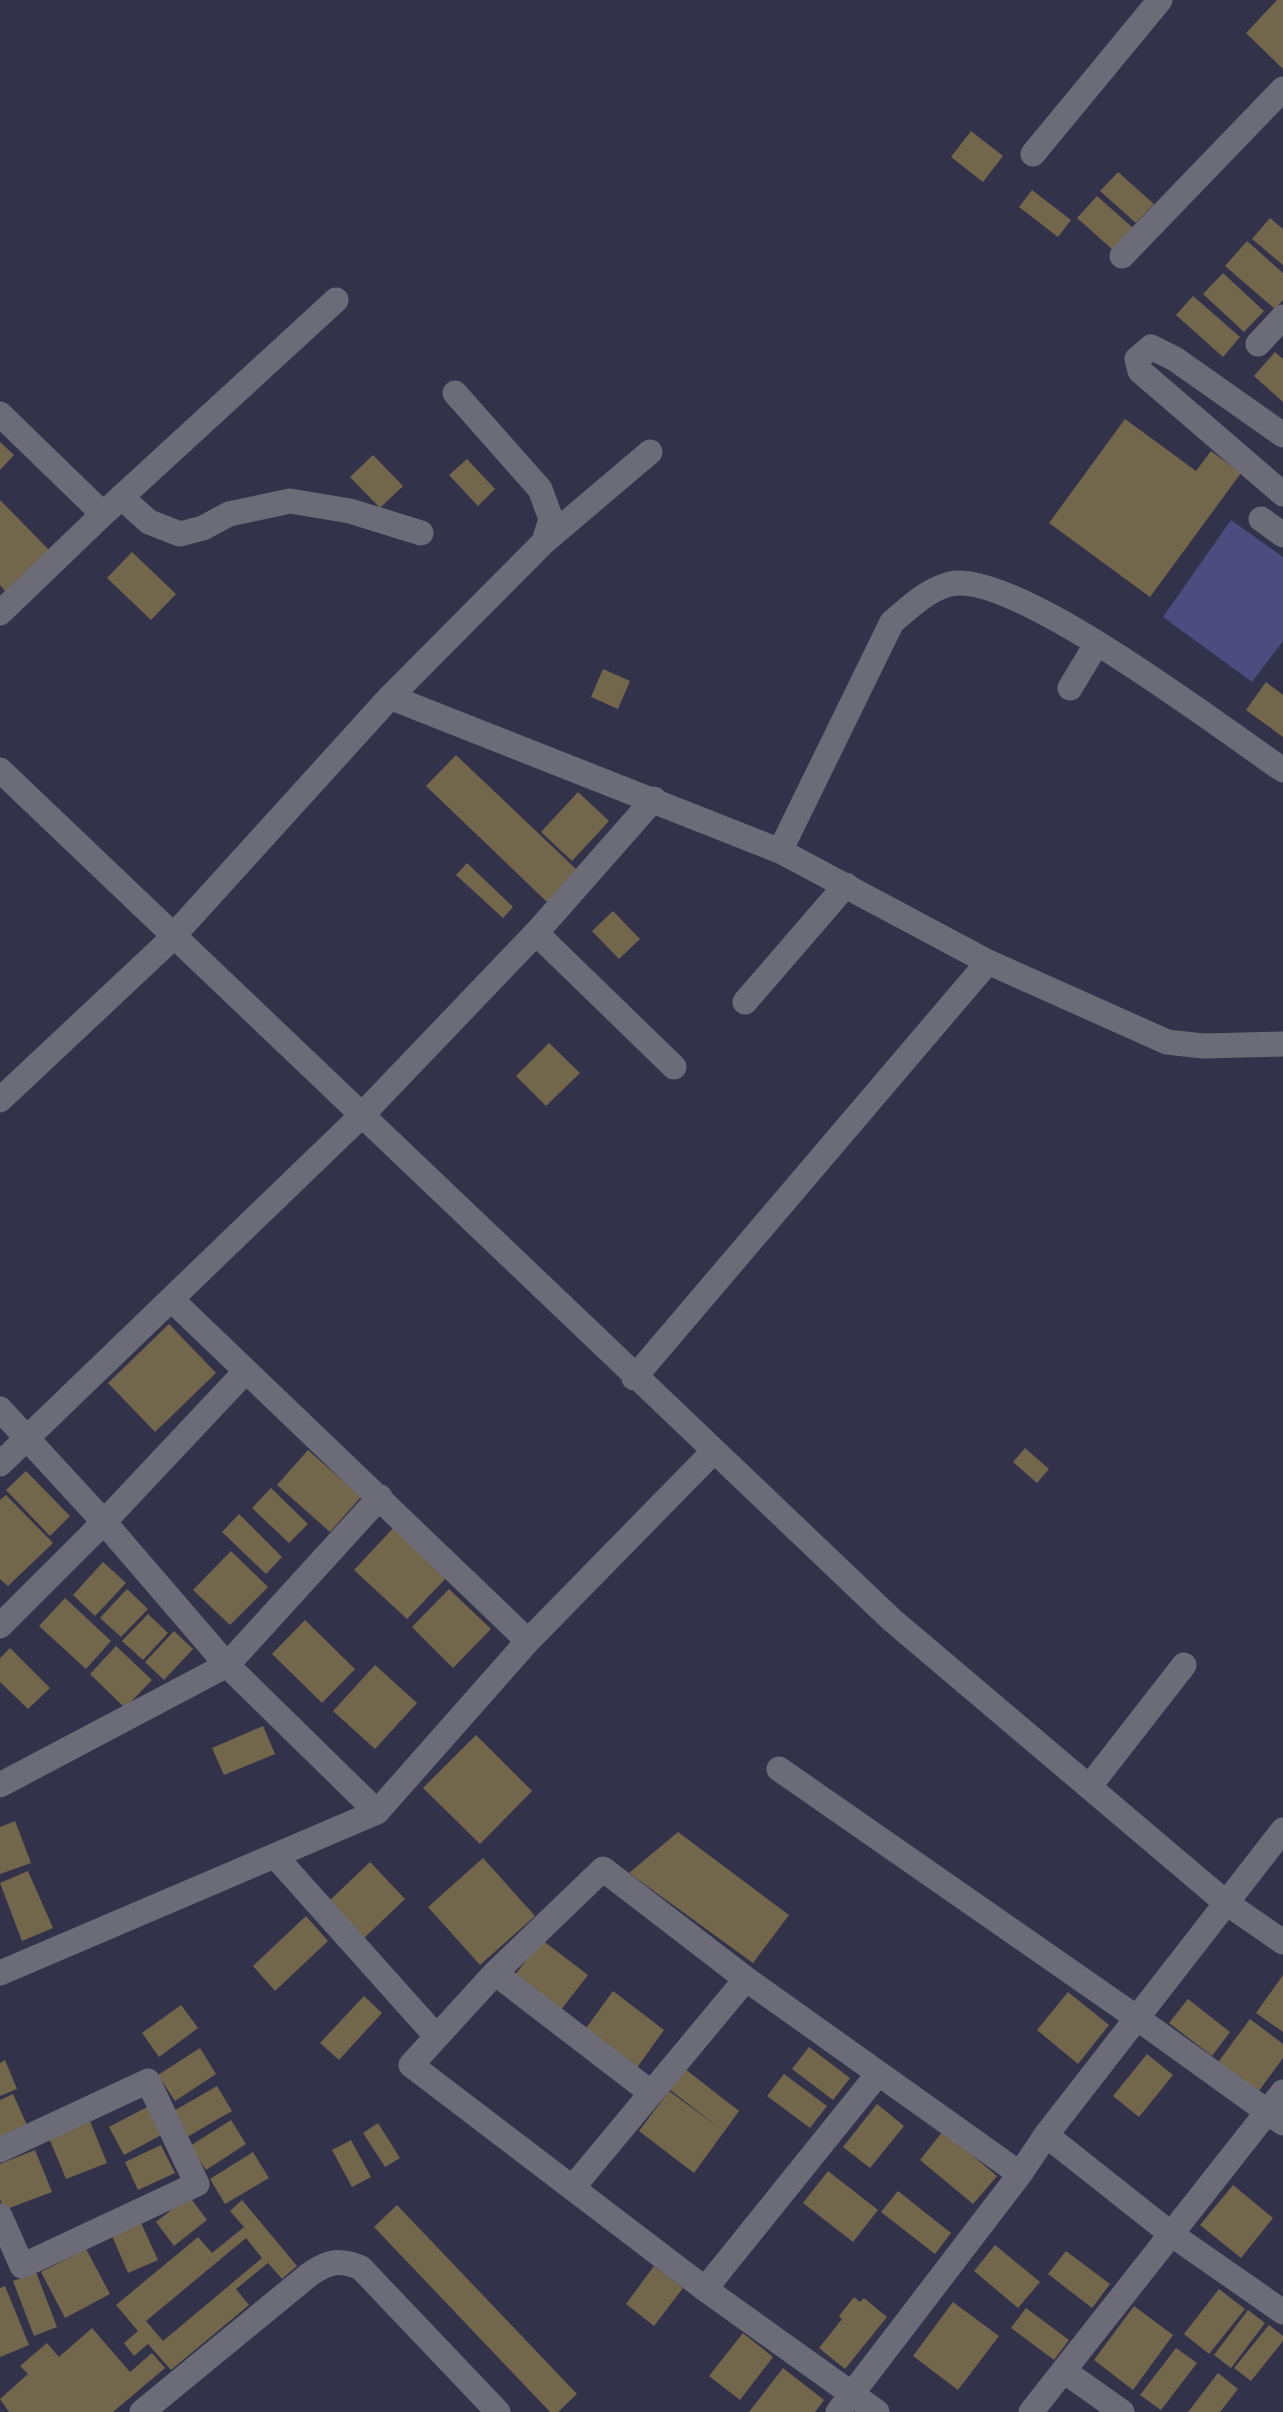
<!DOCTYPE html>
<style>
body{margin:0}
canvas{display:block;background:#32324b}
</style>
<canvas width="1283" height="2412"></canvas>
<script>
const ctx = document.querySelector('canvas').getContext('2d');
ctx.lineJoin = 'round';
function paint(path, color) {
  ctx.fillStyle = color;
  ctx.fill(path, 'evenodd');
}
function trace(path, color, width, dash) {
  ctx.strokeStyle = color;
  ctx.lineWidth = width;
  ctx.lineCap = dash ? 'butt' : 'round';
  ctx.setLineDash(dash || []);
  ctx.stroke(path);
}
paint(new Path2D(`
 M 1231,520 L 1283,557 L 1283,641 L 1252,682 L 1163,617 Z`), '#4d4b7f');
paint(new Path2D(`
 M 1277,0 L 1283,0 L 1283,69 L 1246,33 Z
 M 971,131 L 1003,156 L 983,182 L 951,157 Z
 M 1118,172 L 1154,204 L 1136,223 L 1100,191 Z
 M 1032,190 L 1071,220 L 1058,237 L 1019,207 Z
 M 1097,196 L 1133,228 L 1113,250 L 1077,218 Z
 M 1270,218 L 1283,229 L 1283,265 L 1252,239 Z
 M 1247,241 L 1283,273 L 1283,300 L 1275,309 L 1225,266 Z
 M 1223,273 L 1264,311 L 1244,332 L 1203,294 Z
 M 1193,296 L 1240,337 L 1223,357 L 1176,315 Z
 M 1275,352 L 1283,359 L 1283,402 L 1254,376 Z
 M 1125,419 L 1196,471 L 1211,451 L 1241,473 L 1150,597 L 1049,523 Z
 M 0,442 L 14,455 L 0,470 Z
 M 373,455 L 403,486 L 380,508 L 350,477 Z
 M 467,459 L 495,489 L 478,506 L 449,475 Z
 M 0,500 L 49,550 L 6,592 L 0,585 Z
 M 132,552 L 176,594 L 151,620 L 107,578 Z
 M 603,669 L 630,681 L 618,709 L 591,697 Z
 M 1266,682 L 1283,695 L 1283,737 L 1246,710 Z
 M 456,755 L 577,870 L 547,902 L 426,786 Z
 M 578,792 L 609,821 L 572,861 L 541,832 Z
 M 467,863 L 513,907 L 503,918 L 456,875 Z
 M 613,911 L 640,939 L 619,959 L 592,931 Z
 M 549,1043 L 580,1073 L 546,1106 L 516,1076 Z
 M 169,1324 L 216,1373 L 155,1432 L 108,1383 Z
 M 1025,1448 L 1049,1469 L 1037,1483 L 1013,1462 Z
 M 308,1450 L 361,1497 L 330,1532 L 277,1485 Z
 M 26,1471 L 70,1516 L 50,1536 L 6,1490 Z
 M 271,1488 L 308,1524 L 289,1543 L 252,1508 Z
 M 6,1495 L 53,1543 L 8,1586 L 0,1579 L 0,1500 Z
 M 239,1514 L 282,1557 L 266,1574 L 222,1532 Z
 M 396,1525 L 449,1575 L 407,1619 L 354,1570 Z
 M 231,1551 L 268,1587 L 230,1625 L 193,1590 Z
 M 103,1562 L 126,1583 L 95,1616 L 73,1595 Z
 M 127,1589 L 148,1609 L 121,1637 L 100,1618 Z
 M 449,1589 L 491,1629 L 453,1668 L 412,1627 Z
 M 65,1598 L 111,1641 L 86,1669 L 39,1626 Z
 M 148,1614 L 168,1633 L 143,1660 L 122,1641 Z
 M 305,1620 L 355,1669 L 322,1703 L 272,1654 Z
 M 174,1631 L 193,1649 L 164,1680 L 145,1662 Z
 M 116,1646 L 152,1680 L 125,1708 L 90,1674 Z
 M 10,1648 L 50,1688 L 28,1709 L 0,1682 L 0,1658 Z
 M 375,1665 L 417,1703 L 375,1749 L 333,1711 Z
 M 263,1726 L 275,1754 L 224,1775 L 212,1748 Z
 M 476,1735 L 532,1791 L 480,1844 L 423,1788 Z
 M 15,1821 L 31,1863 L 0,1874 L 0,1827 Z
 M 678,1832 L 789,1915 L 753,1963 L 629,1873 Z
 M 483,1858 L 535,1916 L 480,1965 L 428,1907 Z
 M 370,1862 L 405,1899 L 362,1940 L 327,1903 Z
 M 28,1871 L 53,1928 L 22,1941 L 0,1883 Z
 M 306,1916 L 328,1941 L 275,1991 L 253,1966 Z
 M 542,1940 L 588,1975 L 560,2011 L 514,1976 Z
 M 1283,1975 L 1283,2032 L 1256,2013 Z
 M 613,1991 L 664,2030 L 636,2069 L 584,2031 Z
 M 1068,1992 L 1109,2025 L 1078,2064 L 1037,2030 Z
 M 364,1996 L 382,2013 L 339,2060 L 320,2043 Z
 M 1188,1999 L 1230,2032 L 1212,2056 L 1169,2023 Z
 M 181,2005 L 198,2028 L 159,2057 L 142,2033 Z
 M 1250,2019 L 1283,2044 L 1283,2058 L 1253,2099 L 1213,2069 Z
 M 809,2047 L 850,2078 L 833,2100 L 792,2069 Z
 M 200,2048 L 216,2074 L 175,2101 L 158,2075 Z
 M 1147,2054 L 1173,2075 L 1139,2117 L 1113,2096 Z
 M 5,2060 L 17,2089 L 0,2096 L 0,2063 Z
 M 685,2069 L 739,2111 L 694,2173 L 639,2131 L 669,2091 L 718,2127 L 669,2089 Z
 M 784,2074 L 827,2106 L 810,2128 L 767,2096 Z
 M 217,2086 L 232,2111 L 187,2137 L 172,2112 Z
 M 13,2094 L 27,2125 L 0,2138 L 0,2100 Z
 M 877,2104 L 904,2126 L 870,2168 L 843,2147 Z
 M 151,2105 L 165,2133 L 124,2155 L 109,2127 Z
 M 231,2120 L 246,2144 L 206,2170 L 190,2146 Z
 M 90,2121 L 107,2163 L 66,2179 L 49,2138 Z
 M 378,2123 L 400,2158 L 385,2167 L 363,2133 Z
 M 943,2131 L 997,2176 L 973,2204 L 920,2160 Z
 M 351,2140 L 371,2177 L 352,2187 L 332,2150 Z
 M 161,2145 L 175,2173 L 138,2190 L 125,2162 Z
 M 35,2150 L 52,2192 L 4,2210 L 0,2199 L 0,2164 Z
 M 253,2152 L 269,2178 L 225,2204 L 210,2179 Z
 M 828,2171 L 878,2210 L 853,2242 L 803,2203 Z
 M 1233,2185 L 1273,2218 L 1241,2258 L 1200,2225 Z
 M 898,2191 L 951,2233 L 935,2254 L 881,2212 Z
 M 189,2196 L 207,2220 L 174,2246 L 156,2222 Z
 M 242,2200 L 297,2266 L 282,2279 L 268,2263 L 236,2289 L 249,2305 L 171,2370 L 148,2344 L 134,2356 L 124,2343 L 138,2331 L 116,2305 L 198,2237 L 212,2253 L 244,2227 L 230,2211 ZM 246,2238 L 262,2258 L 163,2341 L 146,2321 Z
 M 397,2205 L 577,2394 L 558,2412 L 550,2412 L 374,2227 Z
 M 141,2223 L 158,2260 L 128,2273 L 112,2236 Z
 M 995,2245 L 1040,2282 L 1018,2308 L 974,2271 Z
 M 86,2249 L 110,2294 L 65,2318 L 41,2272 Z
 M 1066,2251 L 1110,2284 L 1092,2308 L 1048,2274 Z
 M 654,2266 L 683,2288 L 654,2326 L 626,2304 Z
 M 36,2272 L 57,2327 L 34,2336 L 13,2281 Z
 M 5,2286 L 29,2345 L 0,2357 L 0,2288 Z
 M 1219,2289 L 1245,2309 L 1209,2354 L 1184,2334 Z
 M 854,2297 L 860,2302 L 864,2298 L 887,2317 L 845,2369 L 819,2348 L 842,2319 L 839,2316 Z
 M 953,2302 L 999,2336 L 958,2390 L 913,2356 Z
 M 1134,2306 L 1173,2335 L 1133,2390 L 1094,2360 Z
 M 1026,2308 L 1069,2340 L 1054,2360 L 1011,2328 Z
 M 1248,2310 L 1265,2323 L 1231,2368 L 1214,2355 Z
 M 1269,2325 L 1283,2336 L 1283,2341 L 1251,2381 L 1234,2368 Z
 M 92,2328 L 130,2372 L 152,2353 L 165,2368 L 113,2412 L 9,2412 L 0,2399 L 28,2374 L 20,2366 L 47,2343 L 59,2357 Z
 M 743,2333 L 773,2357 L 740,2400 L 709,2376 Z
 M 1176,2348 L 1197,2363 L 1161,2410 L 1140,2395 Z
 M 783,2368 L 824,2400 L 815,2412 L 749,2412 Z
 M 1218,2373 L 1238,2389 L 1220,2412 L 1188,2412 Z`), '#72664b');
trace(new Path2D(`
 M 1033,154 L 1160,0
 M 1122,256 L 1283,89
 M 1258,344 L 1283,317
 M 0,414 L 103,514
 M 1283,435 L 1175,359 L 1151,347 L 1137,359 L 1140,371 L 1283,494
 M 121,497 L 149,522 L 180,534 L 203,528 L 229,514 L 290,501 L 350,511 L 421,533
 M 1261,519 L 1283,535
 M 544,542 L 650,452
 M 0,613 L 103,514 L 336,300
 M 1070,688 L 1097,643
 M 390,697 L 780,851 L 988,962 L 1167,1042 L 1203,1046 L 1283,1044
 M 0,770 L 892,1620 L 1225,1902 L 1283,1942
 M 780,851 L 892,622 C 910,607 927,590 950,584 C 1014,569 1224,730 1283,770
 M 536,933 L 674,1067
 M 745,1002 L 846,885
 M 0,1100 L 165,945 L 390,697 L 544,542 L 551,519 L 540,489 L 455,393
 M 634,1378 L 988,962
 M 0,1409 L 104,1522 L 227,1665 L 377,1812
 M 0,1464 L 361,1116 L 536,933 L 654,799
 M 0,1626 L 104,1522 L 245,1372
 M 528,1641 L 713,1452
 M 779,1769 L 1137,2018 L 1283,2123
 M 0,1785 L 227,1665 L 380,1497
 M 1089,1787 L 1184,1665
 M 275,1856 L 436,2036
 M 0,1973 L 377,1812 L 528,1641 L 172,1300
 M 495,1973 L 650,2092
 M 1046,2135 L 1171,2234 L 1283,2312
 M 0,2150 L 148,2081 L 197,2184 L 22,2266 L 0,2216
 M 574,2186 L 746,1979
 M 705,2289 L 878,2074
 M 1064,2371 L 1122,2412
 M 142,2412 L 310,2274 C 329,2261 340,2259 361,2268 L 498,2412
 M 838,2412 L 1020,2174 L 1046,2135 L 1283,1830
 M 877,2412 L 705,2289 L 411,2065 L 495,1973 L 603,1869 L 746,1979 L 1020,2174
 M 1031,2412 L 1283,2092`), '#6b6c78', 25);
</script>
